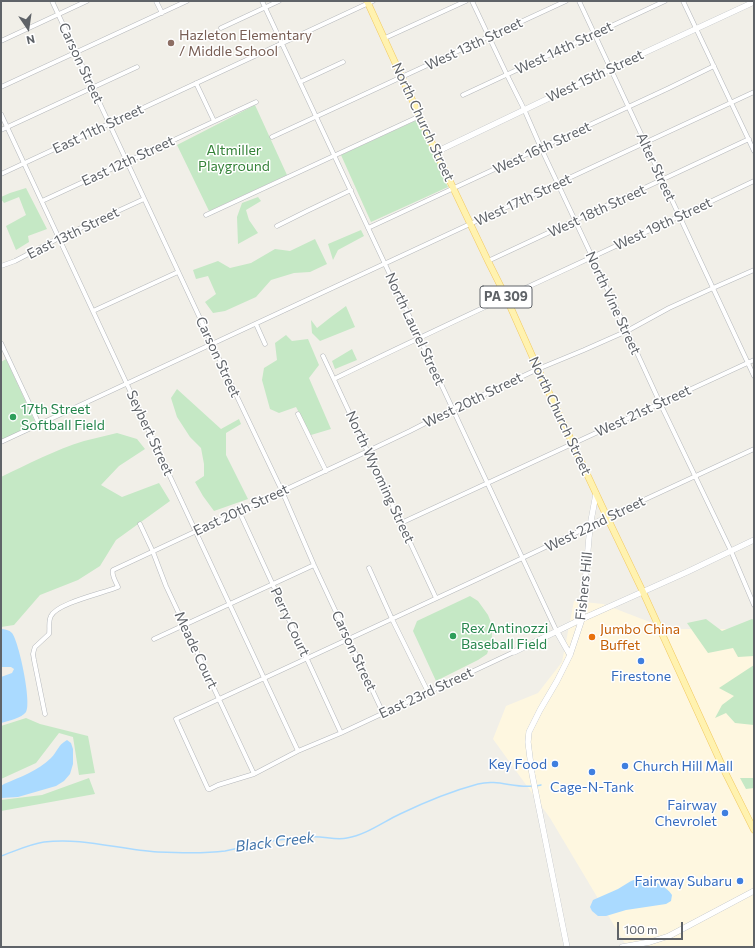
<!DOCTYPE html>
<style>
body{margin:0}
#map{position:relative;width:755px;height:948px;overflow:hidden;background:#f1efe8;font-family:Commissioner,sans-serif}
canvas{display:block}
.frame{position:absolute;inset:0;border:2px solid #5f6368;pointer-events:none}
.north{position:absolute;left:8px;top:8px;width:40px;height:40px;-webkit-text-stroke:3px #fff;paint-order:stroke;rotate:167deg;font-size:11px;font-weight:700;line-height:16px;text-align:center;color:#5f6368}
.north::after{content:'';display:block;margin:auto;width:14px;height:18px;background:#5f6368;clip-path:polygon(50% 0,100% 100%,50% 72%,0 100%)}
.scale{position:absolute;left:617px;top:922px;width:66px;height:18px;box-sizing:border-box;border:2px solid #5f6368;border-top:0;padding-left:5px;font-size:12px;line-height:14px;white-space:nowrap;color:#5f6368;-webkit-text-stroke:3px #fff;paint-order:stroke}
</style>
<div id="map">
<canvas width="755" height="948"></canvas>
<div class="frame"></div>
<div class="north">N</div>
<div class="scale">100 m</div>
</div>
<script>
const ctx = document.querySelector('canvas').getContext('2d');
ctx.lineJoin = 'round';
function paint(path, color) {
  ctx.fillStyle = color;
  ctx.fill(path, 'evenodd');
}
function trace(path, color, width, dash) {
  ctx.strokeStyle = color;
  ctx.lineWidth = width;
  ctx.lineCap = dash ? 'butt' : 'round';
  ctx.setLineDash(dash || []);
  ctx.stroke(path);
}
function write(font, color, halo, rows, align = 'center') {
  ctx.font = font + ' Commissioner,sans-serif';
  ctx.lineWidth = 3;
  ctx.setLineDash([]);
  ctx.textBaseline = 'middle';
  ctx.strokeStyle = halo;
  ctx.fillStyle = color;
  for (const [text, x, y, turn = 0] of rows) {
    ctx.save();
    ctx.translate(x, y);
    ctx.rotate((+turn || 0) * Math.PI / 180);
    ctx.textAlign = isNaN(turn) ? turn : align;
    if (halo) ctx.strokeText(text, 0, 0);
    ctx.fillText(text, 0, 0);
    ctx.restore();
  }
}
paint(new Path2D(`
 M 574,601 L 603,604 L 668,629 L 750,629 L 754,635 L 754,947 L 627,947 L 550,818 L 493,739 L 506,706 L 538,693 L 562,662 Z`), '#fef7e0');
paint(new Path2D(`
 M 255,105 L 287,175 L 209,211 L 177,145 Z
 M 417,120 L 448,187 L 371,222 L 341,155 Z
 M 26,188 L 47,229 L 28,236 L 29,242 L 16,250 L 6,226 L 26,215 L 19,197 L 4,203 L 1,199 L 1,197 L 10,193 Z
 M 258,197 L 261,201 L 246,210 L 249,220 L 258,233 L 238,244 L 237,217 L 242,203 Z
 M 361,230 L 364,236 L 338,250 L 333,260 L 328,244 Z
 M 315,239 L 327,264 L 310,272 L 294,273 L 271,280 L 256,297 L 225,311 L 213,313 L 205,302 L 216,294 L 208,276 L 196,279 L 193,270 L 218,261 L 230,268 L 251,263 L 275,249 L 290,251 Z
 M 346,306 L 355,327 L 320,341 L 312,333 L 311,320 L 317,328 L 331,317 Z
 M 286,335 L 292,341 L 308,339 L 319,365 L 309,378 L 331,429 L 311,435 L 296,407 L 279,413 L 270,409 L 262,380 L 264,368 L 277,360 L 275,343 Z
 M 352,349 L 357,360 L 335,369 L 332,361 Z
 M 6,359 L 36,424 L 1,440 L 1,362 Z
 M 177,389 L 221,429 L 239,419 L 241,424 L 226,433 L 226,455 L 248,499 L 214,511 L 203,496 L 195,482 L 204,476 L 204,464 L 201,448 L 190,437 L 177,417 L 171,398 Z
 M 117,433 L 137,439 L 145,449 L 119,466 L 101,485 L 122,497 L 159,483 L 170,501 L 116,540 L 100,566 L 78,580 L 40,595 L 14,625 L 1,627 L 1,477 C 28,464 55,450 84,441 C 95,438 106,436 117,433 Z
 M 470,596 L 478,601 L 488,615 L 492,625 L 492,640 L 487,654 L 478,660 L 436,681 L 413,631 L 417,621 Z
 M 706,619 L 722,631 L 752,619 L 754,620 L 754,656 L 738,657 L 733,648 L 708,653 L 687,623 Z
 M 754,665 L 754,725 L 735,723 L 726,713 L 715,718 L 722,705 L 734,696 L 719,688 Z
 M 26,718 L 40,724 L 88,736 L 95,773 L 79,775 L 73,737 L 59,733 L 36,763 L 1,779 L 1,726 Z
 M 89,778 L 95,794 L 1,811 L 1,800 L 42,795 Z
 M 740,778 L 754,778 L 754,788 L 746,789 Z`), '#c5e8c5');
paint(new Path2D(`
 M 1,629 C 5,629 9,630 12,633 C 19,642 32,703 26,712 C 22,718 8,721 1,723 L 1,677 L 12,673 L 14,669 L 11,667 L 1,667 Z
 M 67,740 L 71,743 L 73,749 L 73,764 L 70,774 L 64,781 L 56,786 L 18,797 L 1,798 L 1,786 L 4,784 C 20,777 38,771 51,758 C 58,751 57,746 67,740 Z
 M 640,878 C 651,880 666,885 672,895 L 671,901 L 666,904 L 626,910 L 606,916 L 598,916 L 592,911 L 590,907 L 593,900 L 618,889 L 631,881 Z`), '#aadaff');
trace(new Path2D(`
 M 536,786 L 541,785
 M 1,856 C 15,851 30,844 44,842 C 83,837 120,850 158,852 C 180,853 203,854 225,851 C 236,849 247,846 257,843 C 274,840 291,839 308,837 C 322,835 335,841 347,838 C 366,835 383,822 400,814 C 425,802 452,791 478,784 C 497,779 514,788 532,786`), '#aadaff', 1.5);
const street = new Path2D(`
 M 52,1 L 212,344 L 282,491 L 314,565 L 383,713
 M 156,1 L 162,13
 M 262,1 L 557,632
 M 472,1 L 507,75 L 524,109 L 541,148 L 627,331 L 660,403 L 731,551 L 754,605
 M 579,1 L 754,376
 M 683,1 L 754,151
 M 221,28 L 279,1
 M 385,38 L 466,1
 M 1,41 L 87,1
 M 300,82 L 343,62
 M 196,83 L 214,121
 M 1,87 L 187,1
 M 463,95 L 665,1
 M 1,114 L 298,751
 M 1,130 L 137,67
 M 272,137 L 566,1
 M 1,174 L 373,1
 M 42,201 L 256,102
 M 206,215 L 420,116
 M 277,226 L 307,211 L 351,190
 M 368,228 L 669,88 L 714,66
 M 488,261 L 749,139
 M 1,266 L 15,261 L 59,238 L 144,199
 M 93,311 L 178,272
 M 256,324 L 265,344
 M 1,343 L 39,424
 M 323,356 L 436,598
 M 334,379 C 473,311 614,248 754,181
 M 298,414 L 326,471
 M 1,442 L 754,92
 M 239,511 L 341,733
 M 607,517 L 754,449
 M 401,523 L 754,360
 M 140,524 L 153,552 L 166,586 L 254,774
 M 369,568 L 392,619 L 428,692
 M 154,639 L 314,565
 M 514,652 L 341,733 L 298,751 L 254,774 L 218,785 L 210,789 L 208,789 L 176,719 L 478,579 L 590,526
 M 45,714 L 34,660 L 33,654 L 34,650 L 35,647 L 49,634 C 50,628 48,621 51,616 C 57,603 104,593 118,587 C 116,582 111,575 113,570 L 368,451 L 410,431 L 453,409 L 538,369 L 584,350 L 627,331 L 669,308 L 713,288 L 754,270`);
const secondary = new Path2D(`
 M 436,152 L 633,58 L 754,2
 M 590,526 L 607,517
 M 557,632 L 570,655
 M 514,652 L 582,619 L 687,572 L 754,540
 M 567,947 L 532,774 L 528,742 L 529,732 L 540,710 L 557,681 L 570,655 L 582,619 L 590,526 L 596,494
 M 622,947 L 650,942 L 669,936 L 754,891`);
const primary = new Path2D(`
 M 367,1 L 436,152 L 488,261 L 506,297 L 538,369 L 607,517 L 643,592 L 726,774 L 754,830`);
trace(street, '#b5b8bc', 5);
trace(secondary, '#b6babf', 6);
trace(primary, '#f2c960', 7);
trace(street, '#fff', 4);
trace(secondary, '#fff', 5.5);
trace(primary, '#fff2af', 6);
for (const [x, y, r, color] of [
 [171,43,4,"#8d6e63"],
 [13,417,4,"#2e9e5b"],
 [453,636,4,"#2e9e5b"],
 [592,637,4,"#e8710a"],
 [641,661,4,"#3f7fe0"],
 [555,764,4,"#3f7fe0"],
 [625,766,4,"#3f7fe0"],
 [592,772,4,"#3f7fe0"],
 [725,813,4,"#3f7fe0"],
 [740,881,4,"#3f7fe0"]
]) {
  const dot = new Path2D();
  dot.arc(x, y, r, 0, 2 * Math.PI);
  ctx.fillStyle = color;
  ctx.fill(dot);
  trace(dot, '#fff', 1.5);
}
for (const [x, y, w] of [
 [506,297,52]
]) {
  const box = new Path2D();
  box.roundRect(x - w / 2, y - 11, w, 22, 3);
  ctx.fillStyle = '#fff';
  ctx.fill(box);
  trace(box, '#5f6368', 1);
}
write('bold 13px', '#5f6368', null, [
 ["PA 309",506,297]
]);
write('14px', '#785e54', '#fff', [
 ["Hazleton Elementary",179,35],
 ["/ Middle School",179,51]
], 'left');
write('14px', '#5f6368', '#fff', [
 ["West 13th Street",474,44,-25],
 ["West 14th Street",564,48,-25],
 ["Carson Street",81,63,65],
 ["West 15th Street",595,76,-25],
 ["North Church Street",423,122,65],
 ["East 11th Street",98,129,-25],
 ["West 16th Street",542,148,-25],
 ["East 12th Street",128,161,-25],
 ["Alter Street",656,167,65],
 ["West 17th Street",523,200,-25],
 ["West 18th Street",597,211,-25],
 ["West 19th Street",663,224,-25],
 ["East 13th Street",73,233,-26],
 ["North Vine Street",613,303,65],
 ["North Laurel Street",415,329,65],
 ["Carson Street",218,357,65],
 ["West 20th Street",473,400,-26],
 ["West 21st Street",643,411,-25],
 ["North Church Street",560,416,65],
 ["Seybert Street",150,433,65],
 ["North Wyoming Street",380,477,65],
 ["East 20th Street",241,510,-25],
 ["West 22nd Street",595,524,-26],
 ["Fishers Hill",584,586,-84],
 ["Perry Court",290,622,65],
 ["Meade Court",196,650,65],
 ["Carson Street",354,651,65],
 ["East 23rd Street",426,693,-25]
]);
write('14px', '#348238', '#fff', [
 ["Altmiller",234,150],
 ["Playground",234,166]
]);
write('14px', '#27864d', '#fff', [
 ["17th Street",21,409],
 ["Softball Field",21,425],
 ["Rex Antinozzi",461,628],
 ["Baseball Field",461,644]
], 'left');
write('14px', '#c56008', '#fff', [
 ["Jumbo China",600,629],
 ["Buffet",600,645]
], 'left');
write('14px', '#366cbe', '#fff', [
 ["Firestone",641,676,"center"],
 ["Key Food",547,764],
 ["Church Hill Mall",633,766,"left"],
 ["Cage-N-Tank",592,787,"center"],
 ["Fairway",717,805],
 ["Chevrolet",717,821],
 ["Fairway Subaru",732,881]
], 'right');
write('italic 15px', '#4174aa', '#fff', [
 ["Black Creek",275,842,-7]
]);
</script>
